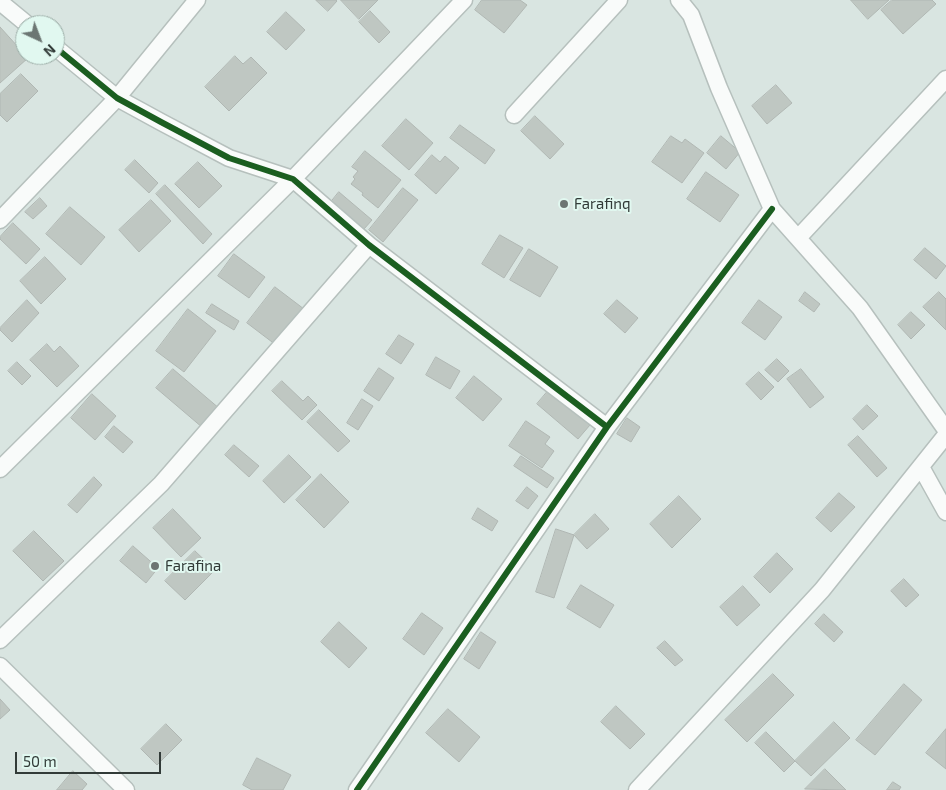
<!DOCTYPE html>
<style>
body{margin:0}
#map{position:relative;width:946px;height:790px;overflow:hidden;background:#d9e5e1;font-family:"Exo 2",sans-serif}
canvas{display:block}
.north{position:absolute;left:15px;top:15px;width:50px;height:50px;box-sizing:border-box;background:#e1f8f0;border:1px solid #9baca6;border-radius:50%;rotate:137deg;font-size:14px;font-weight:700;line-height:20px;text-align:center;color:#323b38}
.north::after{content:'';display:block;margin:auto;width:18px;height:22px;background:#6c7673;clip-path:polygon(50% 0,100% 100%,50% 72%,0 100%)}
.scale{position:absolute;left:15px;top:752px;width:146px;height:22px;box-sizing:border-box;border:2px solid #323b38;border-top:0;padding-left:6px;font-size:15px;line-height:18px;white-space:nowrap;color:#323b38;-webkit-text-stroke:4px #e1f8f0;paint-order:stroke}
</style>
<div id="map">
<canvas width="946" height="790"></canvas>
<div class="north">N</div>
<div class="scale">50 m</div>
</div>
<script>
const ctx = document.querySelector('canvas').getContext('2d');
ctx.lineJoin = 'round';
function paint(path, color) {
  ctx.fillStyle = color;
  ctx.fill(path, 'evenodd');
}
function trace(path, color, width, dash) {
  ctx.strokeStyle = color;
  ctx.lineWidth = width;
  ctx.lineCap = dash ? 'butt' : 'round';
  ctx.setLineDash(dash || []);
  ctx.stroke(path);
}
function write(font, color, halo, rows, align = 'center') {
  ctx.font = font + ' "Exo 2",sans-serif';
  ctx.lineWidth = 4;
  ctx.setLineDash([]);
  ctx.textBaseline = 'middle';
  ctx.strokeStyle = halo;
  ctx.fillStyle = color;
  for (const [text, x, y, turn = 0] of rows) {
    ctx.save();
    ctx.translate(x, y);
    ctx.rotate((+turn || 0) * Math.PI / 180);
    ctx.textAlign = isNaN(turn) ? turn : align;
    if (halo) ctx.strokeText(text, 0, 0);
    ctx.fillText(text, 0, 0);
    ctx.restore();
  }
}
const building = new Path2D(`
 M 316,0 L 336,0 L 337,1 L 328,11 Z
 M 341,0 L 378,0 L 359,19 Z
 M 482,0 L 520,0 L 527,5 L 504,33 L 475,10 Z
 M 851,0 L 889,0 L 868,19 Z
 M 892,0 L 932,0 L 936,4 L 903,34 L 881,10 Z
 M 370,11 L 390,32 L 379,43 L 359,22 Z
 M 286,12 L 305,30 L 286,50 L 267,32 Z
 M 0,27 L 28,58 L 0,83 Z
 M 235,56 L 243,64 L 251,57 L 267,73 L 229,111 L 205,87 Z
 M 21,74 L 38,91 L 7,122 L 0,115 L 0,94 Z
 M 776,85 L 792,103 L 767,124 L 752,106 Z
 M 535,116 L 564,144 L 550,159 L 521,131 Z
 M 406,119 L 433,143 L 409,170 L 382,146 Z
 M 460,125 L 495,150 L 485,164 L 450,138 Z
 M 671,136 L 682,143 L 685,139 L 704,153 L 682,183 L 652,162 Z
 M 721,136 L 740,152 L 726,169 L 707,153 Z
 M 365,151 L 401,180 L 378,208 L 362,195 L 363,193 L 351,184 L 355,179 L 353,177 L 358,171 L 352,167 Z
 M 432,155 L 440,162 L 445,156 L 459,168 L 436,194 L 415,175 Z
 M 135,160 L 158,183 L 149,193 L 125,170 Z
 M 198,162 L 222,186 L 199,208 L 175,184 Z
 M 706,172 L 739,195 L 720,222 L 687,199 Z
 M 165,185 L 212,234 L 203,244 L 156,194 Z
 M 403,188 L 418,200 L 383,242 L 369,230 Z
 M 339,192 L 372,220 L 364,229 L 331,202 Z
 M 40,198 L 47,206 L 33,219 L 25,212 Z
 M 151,200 L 171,221 L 139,252 L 119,230 Z
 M 70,207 L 105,237 L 81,265 L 46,234 Z
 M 13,223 L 40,249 L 26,264 L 0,239 L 0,237 Z
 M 500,235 L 523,248 L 504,278 L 482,264 Z
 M 925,248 L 946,266 L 936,279 L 914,260 Z
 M 529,249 L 558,267 L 540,297 L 510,280 Z
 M 234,254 L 265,277 L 249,298 L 218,276 Z
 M 45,257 L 66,279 L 41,304 L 20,281 Z
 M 275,287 L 304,309 L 276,345 L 247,323 Z
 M 805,292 L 820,304 L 814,312 L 799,301 Z
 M 939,292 L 946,299 L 946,330 L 923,307 Z
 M 27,300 L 39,313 L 12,342 L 0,330 L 0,328 Z
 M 617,300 L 638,318 L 625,333 L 604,314 Z
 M 759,300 L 782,317 L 765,340 L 742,323 Z
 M 212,304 L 239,321 L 234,330 L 206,313 Z
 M 188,309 L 216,331 L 184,372 L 156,351 Z
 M 911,312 L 925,325 L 911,339 L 898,325 Z
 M 399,335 L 414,344 L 401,364 L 386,354 Z
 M 47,344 L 54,352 L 60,346 L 79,366 L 57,387 L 30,360 Z
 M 436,357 L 460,371 L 450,389 L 426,375 Z
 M 777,359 L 789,371 L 778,382 L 765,370 Z
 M 17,362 L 31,376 L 22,385 L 8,371 Z
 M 379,368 L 394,378 L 379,401 L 364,391 Z
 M 173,369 L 220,409 L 203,428 L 156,388 Z
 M 801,369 L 824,397 L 810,408 L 787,379 Z
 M 759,372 L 774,387 L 761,400 L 746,384 Z
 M 474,376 L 502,399 L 483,421 L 456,398 Z
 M 282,381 L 303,401 L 308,396 L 317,405 L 302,420 L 272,391 Z
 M 548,391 L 590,425 L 578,439 L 537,404 Z
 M 92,394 L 116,416 L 95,440 L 71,418 Z
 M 362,399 L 373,406 L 358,430 L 347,423 Z
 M 867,405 L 878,416 L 863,430 L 853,419 Z
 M 319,410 L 350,441 L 338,452 L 307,422 Z
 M 627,418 L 640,427 L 631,442 L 617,434 Z
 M 526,421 L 550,437 L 545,444 L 554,451 L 542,468 L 509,446 Z
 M 114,426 L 133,442 L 123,453 L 105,437 Z
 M 858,436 L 887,468 L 877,477 L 848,445 Z
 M 234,445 L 259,466 L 249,477 L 225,455 Z
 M 289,455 L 311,477 L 284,503 L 263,481 Z
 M 521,456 L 554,478 L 547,488 L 514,466 Z
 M 321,474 L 349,502 L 324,528 L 296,500 Z
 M 94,477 L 102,485 L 77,513 L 68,505 Z
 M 527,487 L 538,496 L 528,509 L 516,501 Z
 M 839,493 L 855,507 L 831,532 L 816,518 Z
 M 679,496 L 701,519 L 672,548 L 650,524 Z
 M 478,508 L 498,521 L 492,531 L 472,519 Z
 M 173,509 L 201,538 L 181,557 L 153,528 Z
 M 595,514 L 609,529 L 587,549 L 574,535 Z
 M 556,529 L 574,535 L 554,598 L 536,592 Z
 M 34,531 L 64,561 L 43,581 L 13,551 Z
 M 133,546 L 158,568 L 146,583 L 120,561 Z
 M 195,551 L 215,570 L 185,600 L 165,581 Z
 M 777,553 L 793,569 L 770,593 L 754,577 Z
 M 904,579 L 919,595 L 906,607 L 891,591 Z
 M 581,585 L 614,605 L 600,628 L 567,608 Z
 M 743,586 L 760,605 L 737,626 L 720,607 Z
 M 422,613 L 443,628 L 424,655 L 403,639 Z
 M 824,614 L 843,632 L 834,642 L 815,624 Z
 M 339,622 L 367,648 L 349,668 L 321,642 Z
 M 481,632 L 496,642 L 479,669 L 464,659 Z
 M 665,641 L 683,660 L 675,666 L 657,648 Z
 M 773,674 L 794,695 L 747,742 L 725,720 Z
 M 904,684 L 922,700 L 875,755 L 856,740 Z
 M 0,699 L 10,710 L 0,719 Z
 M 616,706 L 645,734 L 630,749 L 601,722 Z
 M 448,709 L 480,737 L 459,762 L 426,733 Z
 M 834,722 L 850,738 L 811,776 L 795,761 Z
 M 166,724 L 182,740 L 157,765 L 141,749 Z
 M 946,729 L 946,769 L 926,753 Z
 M 766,732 L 795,761 L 784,772 L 755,743 Z
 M 257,758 L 291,775 L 283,790 L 252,790 L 243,785 Z
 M 825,769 L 846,790 L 805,789 Z
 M 73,771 L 87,784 L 82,790 L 57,790 Z
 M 893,782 L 901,787 L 899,790 L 887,790 Z`);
paint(building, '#bfc7c2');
trace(building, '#b0b7b3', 1);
const street = new Path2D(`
 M 679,0 L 691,15 L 719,88 L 772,209 L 860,308 L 946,430
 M 0,2 L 28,25
 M 55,47 L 117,98 L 161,122 L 229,158 L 293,179 L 369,245 L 607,427
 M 514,115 L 619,0
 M 0,220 L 117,98 L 197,0
 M 798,238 L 946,79
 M 921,467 L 946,512
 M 0,469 L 293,179 L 464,0
 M 0,640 L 161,484 L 369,245
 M 0,666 L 126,790
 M 357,790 L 607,427 L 772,209
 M 637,790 L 822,590 L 946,435`);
trace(street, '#b6c0bd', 19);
trace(street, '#f9fbfa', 16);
trace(new Path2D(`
 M 55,47 L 117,98 L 161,122 L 229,158 L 293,179 L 369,245 L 607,427
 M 357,790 L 607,427 L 772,209`), '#1b5e20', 6);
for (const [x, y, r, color] of [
 [564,204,5,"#6c7673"],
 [155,566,5,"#6c7673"]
]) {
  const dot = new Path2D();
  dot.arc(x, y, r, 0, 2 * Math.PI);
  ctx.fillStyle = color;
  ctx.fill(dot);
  trace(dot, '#e1f8f0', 2);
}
write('15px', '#323b38', '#e1f8f0', [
 ["Farafinq",574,204],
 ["Farafina",165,566]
], 'left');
</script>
